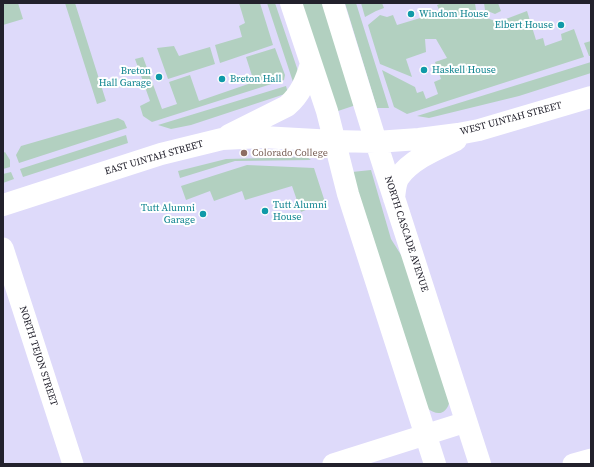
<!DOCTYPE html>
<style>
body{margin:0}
#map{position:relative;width:594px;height:467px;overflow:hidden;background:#dedafa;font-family:"Source Serif 4",serif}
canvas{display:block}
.frame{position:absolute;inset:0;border:4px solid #22212c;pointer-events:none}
</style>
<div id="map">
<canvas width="594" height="467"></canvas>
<div class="frame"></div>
</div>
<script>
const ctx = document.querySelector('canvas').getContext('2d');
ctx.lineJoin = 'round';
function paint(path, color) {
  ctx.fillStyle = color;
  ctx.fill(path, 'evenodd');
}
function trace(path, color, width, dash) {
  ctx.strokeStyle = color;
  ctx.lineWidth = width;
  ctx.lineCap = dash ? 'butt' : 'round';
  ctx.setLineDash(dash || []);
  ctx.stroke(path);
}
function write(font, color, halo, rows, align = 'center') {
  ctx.font = font + ' "Source Serif 4",serif';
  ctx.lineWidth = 4;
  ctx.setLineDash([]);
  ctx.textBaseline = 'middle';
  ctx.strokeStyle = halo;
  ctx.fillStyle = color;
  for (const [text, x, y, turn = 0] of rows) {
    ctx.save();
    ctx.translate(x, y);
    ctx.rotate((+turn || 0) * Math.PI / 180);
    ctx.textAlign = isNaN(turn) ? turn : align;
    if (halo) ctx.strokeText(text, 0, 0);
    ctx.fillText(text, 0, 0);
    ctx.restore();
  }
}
paint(new Path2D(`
 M 3,3 L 18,3 L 23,19 L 3,25 Z
 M 65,3 L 75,3 L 106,101 L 97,104 Z
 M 239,3 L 260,3 L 273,45 L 220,63 L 215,45 L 242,37 L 239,26 L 245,23 Z
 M 267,3 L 275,3 L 298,71 L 295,88 Z
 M 300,3 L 323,3 L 356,105 L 335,112 Z
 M 345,3 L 356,3 L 389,108 L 377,108 Z
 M 361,3 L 382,3 L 384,8 L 376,11 L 365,17 Z
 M 442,3 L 475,3 L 476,10 L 484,17 L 498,22 L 527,11 L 536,40 L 543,38 L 545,46 L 562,40 L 561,34 L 574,29 L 584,57 L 407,114 L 394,107 L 382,70 L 415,87 L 417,93 L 423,91 L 426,99 L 438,94 L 434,82 L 441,79 L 435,62 L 447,58 L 436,39 L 425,39 L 426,52 L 406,59 L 412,77 L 380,64 L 368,25 L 380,15 L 387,17 L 393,15 L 397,25 L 440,12 L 437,5 Z
 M 484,3 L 498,3 L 501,11 L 495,14 L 485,10 Z
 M 591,41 L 591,56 L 589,56 L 584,43 Z
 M 174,46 L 179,56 L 210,47 L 215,64 L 168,79 L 157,48 Z
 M 275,48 L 285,75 L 284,80 L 152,122 L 143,116 L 140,106 L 150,101 L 135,59 L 143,57 L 162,109 L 177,104 L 169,82 L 190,75 L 199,101 L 254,82 L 246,57 Z
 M 591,62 L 591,73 L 519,96 L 429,118 L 417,116 Z
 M 286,86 L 288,93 L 191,125 L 171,129 L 158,125 Z
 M 118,118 L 124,121 L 127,128 L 19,163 L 16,155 L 21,146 Z
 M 126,135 L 128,143 L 23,177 L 20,169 Z
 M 5,152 L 10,160 L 10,167 L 3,169 L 3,153 Z
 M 307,157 L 311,160 L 235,161 L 180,178 L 178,171 L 226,159 Z
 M 247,165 L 314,168 L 325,202 L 301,212 L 292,186 L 245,200 L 242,191 L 214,201 L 210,191 L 186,200 L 181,186 Z
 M 371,170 L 391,239 L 408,266 L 450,400 C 447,414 438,417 427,408 L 352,172 Z
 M 11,172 L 14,179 L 3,183 L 3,174 Z`), '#b2d0c0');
trace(new Path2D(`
 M 3,248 L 73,464
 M 333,464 L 466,422
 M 573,464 L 591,459`), '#fff', 21);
trace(new Path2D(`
 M 291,3 L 327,111 L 348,194 L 435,464
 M 333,3 L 376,142 L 480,464
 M 229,135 L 287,106 C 301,94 306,80 311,64
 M 394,198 C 395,191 395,183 399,177 C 412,159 437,149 456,140
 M 3,205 L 161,154 L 222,139 L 262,137 L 334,141 L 376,142 L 419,139 L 458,134 L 479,130 L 591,97`), '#fff', 22);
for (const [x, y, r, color] of [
 [411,14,4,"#0f9aa8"],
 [561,25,4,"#0f9aa8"],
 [424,70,4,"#0f9aa8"],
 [159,77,4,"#0f9aa8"],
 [222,79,4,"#0f9aa8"],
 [244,153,4,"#8d6e63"],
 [265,211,4,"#0f9aa8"],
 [203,214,4,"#0f9aa8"]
]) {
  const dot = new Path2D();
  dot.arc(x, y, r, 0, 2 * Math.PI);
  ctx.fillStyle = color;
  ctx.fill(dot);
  trace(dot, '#fff', 1.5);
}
write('10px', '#0d838f', '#fff', [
 ["Windom House",419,14],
 ["Elbert House",553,25,"right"],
 ["Haskell House",432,70],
 ["Breton",151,71,"right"],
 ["Hall Garage",151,83,"right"],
 ["Breton Hall",230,79],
 ["Tutt Alumni",273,205],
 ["House",273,217],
 ["Tutt Alumni",195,208,"right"],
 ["Garage",195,220,"right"]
], 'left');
write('10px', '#22212c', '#fff', [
 ["WEST UINTAH STREET",511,119,-15],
 ["EAST UINTAH STREET",154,158,-16],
 ["NORTH CASCADE AVENUE",406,234,72],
 ["NORTH TEJON STREET",38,356,72]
]);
write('10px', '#785e54', '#fff', [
 ["Colorado College",252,153]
], 'left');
</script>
